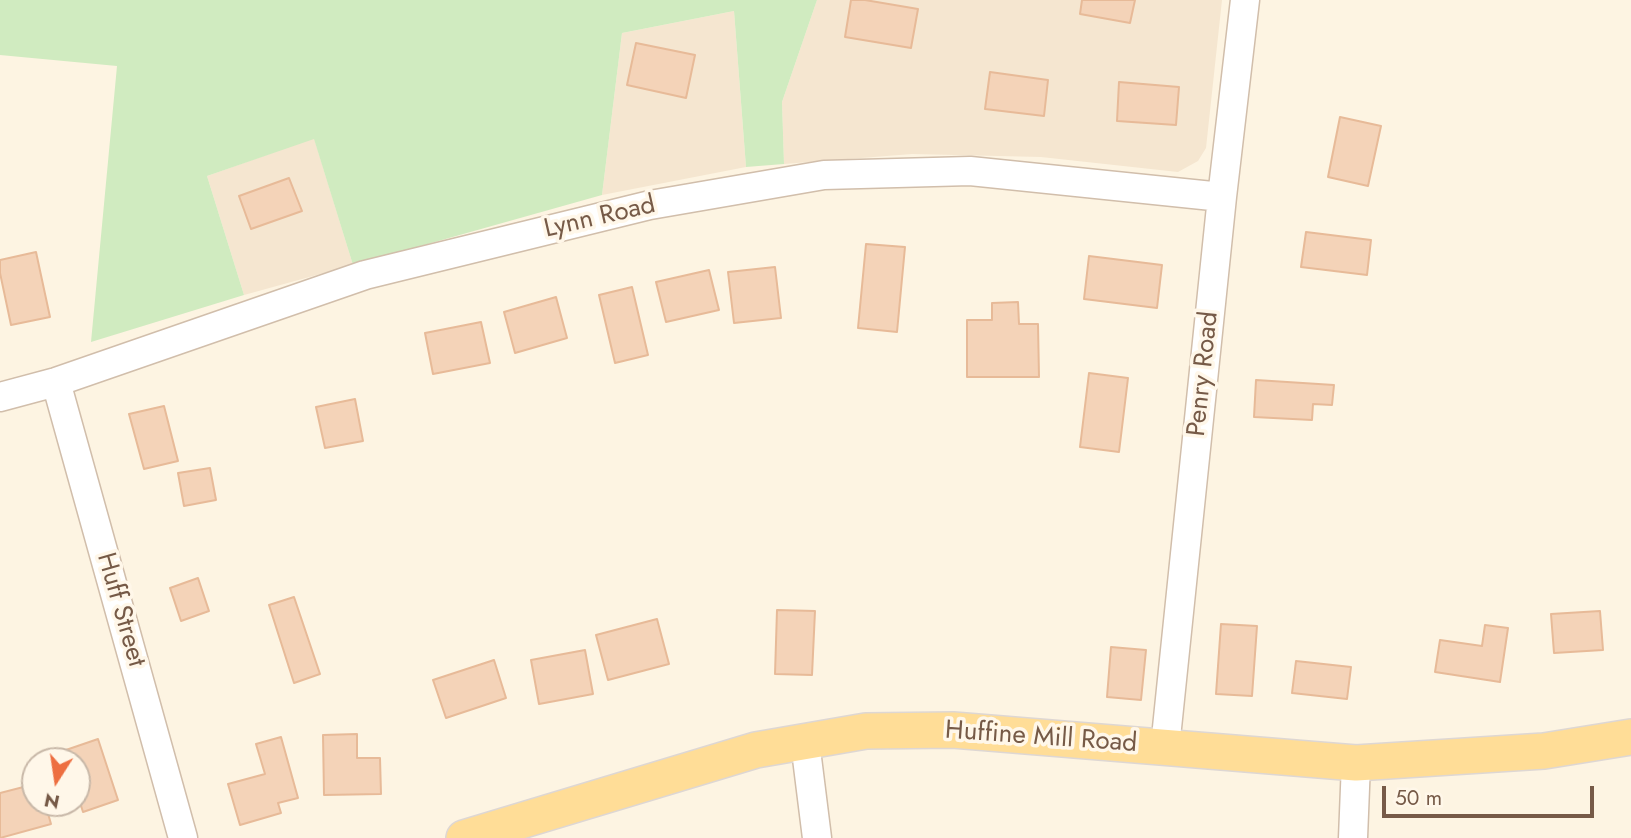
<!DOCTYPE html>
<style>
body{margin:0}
#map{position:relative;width:1631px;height:838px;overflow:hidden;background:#fdf4e2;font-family:Jost,sans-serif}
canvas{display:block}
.north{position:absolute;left:21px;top:747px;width:70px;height:70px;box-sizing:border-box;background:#fff7e9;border:2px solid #c8b8a8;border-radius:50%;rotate:192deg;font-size:19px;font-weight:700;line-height:28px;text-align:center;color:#765a47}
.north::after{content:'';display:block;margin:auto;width:24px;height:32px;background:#ed6f41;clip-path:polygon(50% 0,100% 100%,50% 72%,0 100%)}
.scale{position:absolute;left:1382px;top:786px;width:212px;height:32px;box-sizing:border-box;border:4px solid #765a47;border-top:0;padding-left:9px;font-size:21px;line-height:24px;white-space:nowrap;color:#765a47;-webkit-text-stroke:5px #fff7e9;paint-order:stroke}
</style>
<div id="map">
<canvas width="1631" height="838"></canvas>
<div class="north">N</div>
<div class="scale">50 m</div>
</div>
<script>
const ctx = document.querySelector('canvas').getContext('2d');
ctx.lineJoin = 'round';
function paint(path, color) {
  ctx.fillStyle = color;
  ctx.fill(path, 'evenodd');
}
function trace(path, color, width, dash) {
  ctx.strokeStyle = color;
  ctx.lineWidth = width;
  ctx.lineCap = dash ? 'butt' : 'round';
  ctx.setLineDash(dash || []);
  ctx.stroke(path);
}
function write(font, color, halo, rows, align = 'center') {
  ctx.font = font + ' Jost,sans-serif';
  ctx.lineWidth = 7;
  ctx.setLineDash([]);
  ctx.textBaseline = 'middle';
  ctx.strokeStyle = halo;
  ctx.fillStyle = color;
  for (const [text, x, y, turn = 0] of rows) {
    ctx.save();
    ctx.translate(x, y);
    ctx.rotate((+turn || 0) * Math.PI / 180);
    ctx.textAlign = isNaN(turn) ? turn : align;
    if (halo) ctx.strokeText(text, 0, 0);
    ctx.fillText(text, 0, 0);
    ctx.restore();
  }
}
paint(new Path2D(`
 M 817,0 L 1222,0 L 1206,148 L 1198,161 L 1178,172 L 1041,157 L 912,154 L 784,164 L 782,102 Z
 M 734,11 L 746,167 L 602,195 L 622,33 Z
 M 314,138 L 353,265 L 244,295 L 207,176 Z`), '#f5e6d0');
paint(new Path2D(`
 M 0,0 L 817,0 L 782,102 L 784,164 L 746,167 L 734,11 L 622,33 L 602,195 L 353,265 L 314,139 L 207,176 L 244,295 L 91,342 L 117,66 L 0,55 Z`), '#d0ebc0');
const building = new Path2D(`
 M 851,0 L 865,0 L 918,9 L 911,48 L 845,37 Z
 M 1082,0 L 1135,0 L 1130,23 L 1080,14 Z
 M 636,43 L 695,55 L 686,98 L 627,85 Z
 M 990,72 L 1048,80 L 1044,116 L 985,109 Z
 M 1119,82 L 1179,87 L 1176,125 L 1117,121 Z
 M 1340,117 L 1381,126 L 1368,186 L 1328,177 Z
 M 289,178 L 302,211 L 251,229 L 239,196 Z
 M 1306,232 L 1371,240 L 1367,275 L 1301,267 Z
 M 866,244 L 905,247 L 897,332 L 858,328 Z
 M 36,252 L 50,317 L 11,325 L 0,273 L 0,260 Z
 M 1089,256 L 1162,265 L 1157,308 L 1084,299 Z
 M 775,267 L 781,318 L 734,323 L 728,272 Z
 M 709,270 L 719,310 L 666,322 L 656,282 Z
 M 632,287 L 648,355 L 615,363 L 599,295 Z
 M 556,297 L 567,338 L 515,353 L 504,312 Z
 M 1018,302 L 1019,324 L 1038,324 L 1039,377 L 967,377 L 967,320 L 992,320 L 992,303 Z
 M 481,322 L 490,363 L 433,374 L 425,333 Z
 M 1089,373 L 1128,378 L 1119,452 L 1080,447 Z
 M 1256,380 L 1334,385 L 1332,405 L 1313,404 L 1312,420 L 1254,417 Z
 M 355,399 L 363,441 L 325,448 L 316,407 Z
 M 164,406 L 178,461 L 144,469 L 129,414 Z
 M 210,468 L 216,500 L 184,506 L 178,473 Z
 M 198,578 L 209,611 L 181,621 L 170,588 Z
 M 294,597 L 320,674 L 294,683 L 269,605 Z
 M 777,610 L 815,611 L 812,675 L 775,674 Z
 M 1600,611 L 1603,650 L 1554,653 L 1551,614 Z
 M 657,619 L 669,664 L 608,680 L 596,635 Z
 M 1221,624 L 1257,626 L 1252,696 L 1216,694 Z
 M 1485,625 L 1508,628 L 1500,682 L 1435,672 L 1440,640 L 1482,646 Z
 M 1111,647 L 1146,650 L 1141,700 L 1107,697 Z
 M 585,650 L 593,694 L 539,704 L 531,660 Z
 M 494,660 L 506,698 L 446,718 L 433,680 Z
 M 1296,661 L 1351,667 L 1347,699 L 1292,693 Z
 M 357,734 L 357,758 L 380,758 L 381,794 L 324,795 L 323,735 Z
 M 281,737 L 298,798 L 278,803 L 281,813 L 240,825 L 228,784 L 265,774 L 256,744 Z
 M 98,739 L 118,800 L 83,812 L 77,793 L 77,761 L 66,761 L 63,751 Z
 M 35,784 L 35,803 L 45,803 L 51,824 L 0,838 L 0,793 Z`);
paint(building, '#f4d3b8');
trace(building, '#e7ba98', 2);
const minor = new Path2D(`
 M 56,382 L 183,838
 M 0,397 L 56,382 L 365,275 L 650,205 L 824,175 L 970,171 L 1222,197
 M 805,742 L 817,838
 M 1165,747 L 1222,197 L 1245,0
 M 1353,838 L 1356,763`);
const major = new Path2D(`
 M 464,838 L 756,750 L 866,731 L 953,730 L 1356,763 L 1544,751 L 1631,737`);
trace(minor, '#d1beab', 31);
trace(major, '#ded7d3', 38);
trace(minor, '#fff', 28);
trace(major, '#ffdd97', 35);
write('26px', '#765a47', '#fff7e9', [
 ["Lynn Road",600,218,-13],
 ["Penry Road",1204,374,-84],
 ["Huff Street",120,610,74],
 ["Huffine Mill Road",1041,738,4]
]);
</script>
